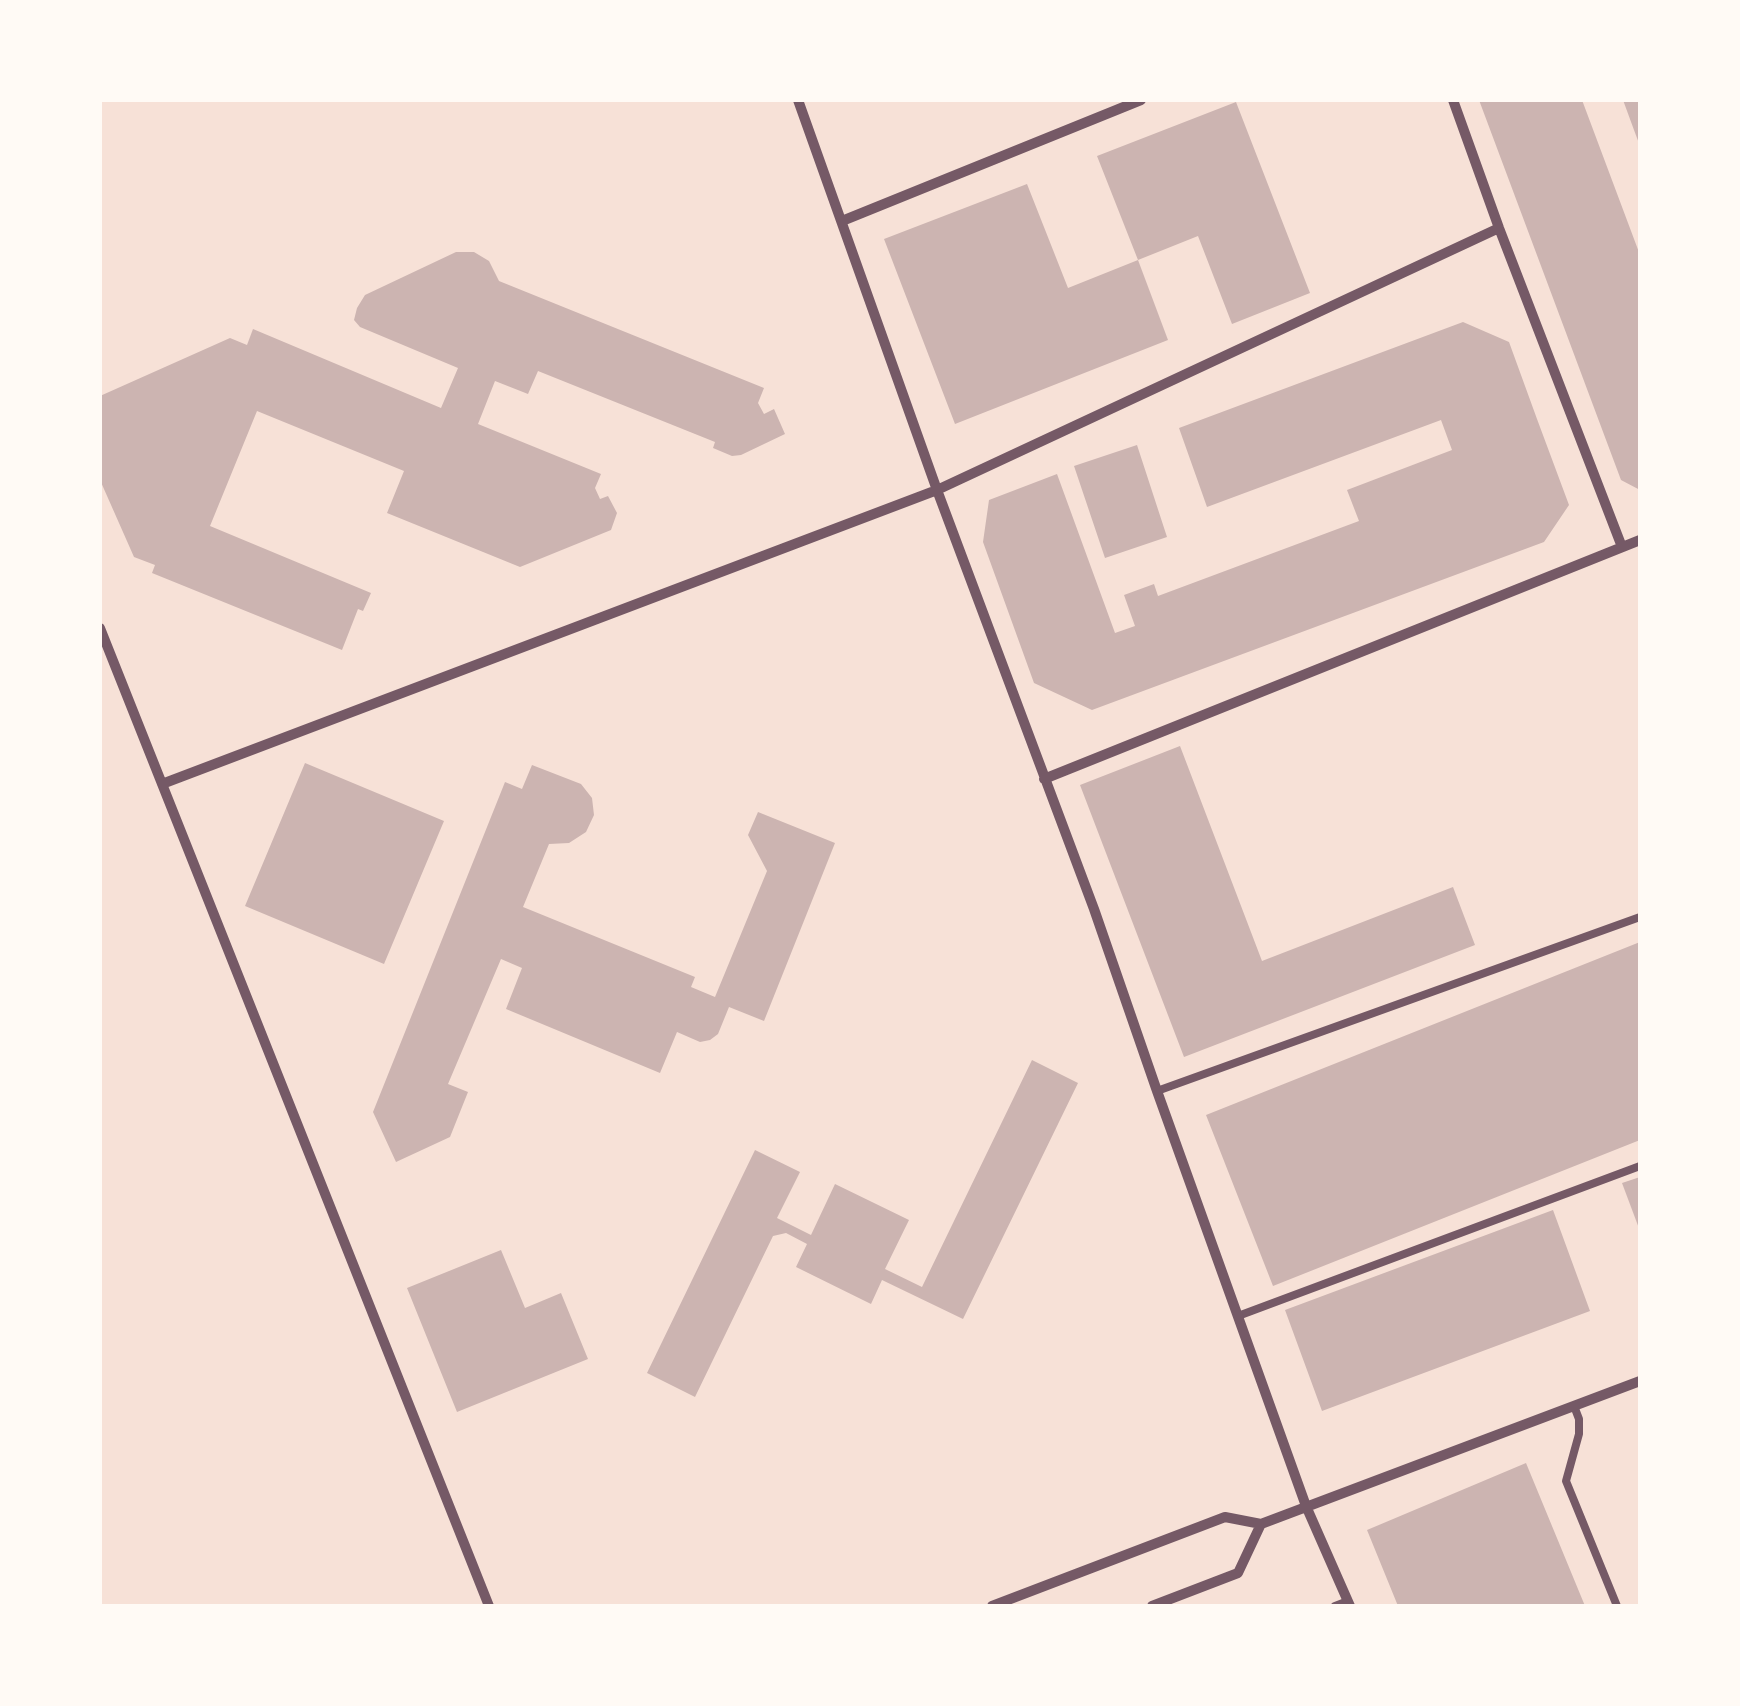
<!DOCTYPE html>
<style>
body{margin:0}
#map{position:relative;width:1740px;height:1706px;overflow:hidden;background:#f7e1d7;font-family:"Fira Sans",sans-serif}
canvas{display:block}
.frame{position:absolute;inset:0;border:102px solid #fffaf5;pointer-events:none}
</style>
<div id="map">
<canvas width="1740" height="1706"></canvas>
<div class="frame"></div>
</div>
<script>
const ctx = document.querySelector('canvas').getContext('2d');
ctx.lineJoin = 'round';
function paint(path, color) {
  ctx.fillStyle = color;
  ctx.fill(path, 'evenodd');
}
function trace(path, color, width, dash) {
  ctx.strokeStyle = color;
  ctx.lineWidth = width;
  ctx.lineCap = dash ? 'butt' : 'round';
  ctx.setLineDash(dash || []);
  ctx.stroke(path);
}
paint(new Path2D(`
 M 1479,100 L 1582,100 L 1640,255 L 1640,490 L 1621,480 Z
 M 1623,100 L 1640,100 L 1640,146 L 1634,130 Z
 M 1236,102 L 1310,293 L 1232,324 L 1198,236 L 1138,260 L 1097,156 Z
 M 1027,184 L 1068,288 L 1138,260 L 1168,340 L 955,424 L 884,239 Z
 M 456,252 L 474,252 L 489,261 L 499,281 L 764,388 L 758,403 L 764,414 L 774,409 L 785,434 L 741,455 L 732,456 L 713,448 L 715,442 L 538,371 L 528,394 L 495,381 L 478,424 L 601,474 L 595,488 L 600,499 L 608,496 L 617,513 L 611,530 L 520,567 L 387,513 L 404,471 L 257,411 L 210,526 L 371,593 L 363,611 L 358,609 L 342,650 L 152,573 L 155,565 L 134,557 L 100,480 L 100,396 L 230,338 L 247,345 L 253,329 L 441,408 L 458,368 L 360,327 L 354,320 L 357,308 L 365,295 Z
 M 1463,322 L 1509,342 L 1537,419 L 1569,505 L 1544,542 L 1092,710 L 1034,683 L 983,542 L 989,500 L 1057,474 L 1115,633 L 1135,626 L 1124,595 L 1154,584 L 1158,596 L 1359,521 L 1347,490 L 1452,450 L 1441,420 L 1207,507 L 1179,428 Z
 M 1137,445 L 1167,537 L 1105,558 L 1074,466 Z
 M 1180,746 L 1262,961 L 1453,887 L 1475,945 L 1184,1057 L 1080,785 Z
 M 305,763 L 444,821 L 384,964 L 245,906 Z
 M 532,765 L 581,784 L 592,798 L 594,815 L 586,832 L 569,843 L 549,844 L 523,907 L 695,977 L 691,987 L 715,997 L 767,871 L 748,835 L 758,812 L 835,843 L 764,1021 L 729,1007 L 718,1034 L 710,1040 L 700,1042 L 677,1032 L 660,1073 L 506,1009 L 522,968 L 501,959 L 448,1084 L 468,1092 L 450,1137 L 396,1162 L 373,1112 L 505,782 L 522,789 Z
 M 1640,942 L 1640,1140 L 1273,1286 L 1206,1115 Z
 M 1032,1060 L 1078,1083 L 963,1319 L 882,1280 L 871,1304 L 796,1267 L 807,1244 L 786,1233 L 773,1236 L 695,1397 L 647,1373 L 755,1150 L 800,1172 L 777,1218 L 811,1235 L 835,1184 L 909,1220 L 885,1269 L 922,1287 Z
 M 1640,1177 L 1640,1231 L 1622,1183 Z
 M 1553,1210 L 1590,1311 L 1322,1411 L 1285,1310 Z
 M 501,1250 L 525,1308 L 561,1293 L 588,1359 L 457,1412 L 407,1288 Z
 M 1526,1463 L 1585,1606 L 1398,1606 L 1367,1530 Z`), '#ccb4b1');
trace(new Path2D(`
 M 1157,1091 L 1640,917
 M 1238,1316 L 1640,1166
 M 1574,1406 L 1579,1419 L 1579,1434 L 1566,1481 L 1617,1606
 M 1335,1606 L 1348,1601`), '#755966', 8);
trace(new Path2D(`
 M 798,100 L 937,490 L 1094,909 L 1157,1091 L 1306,1506 L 1350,1606
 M 1453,100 L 1499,228 L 1622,547
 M 842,221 L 1141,100
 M 100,628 L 489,1606
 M 1044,779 L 1640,540
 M 162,784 L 937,490 L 1499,228
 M 992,1606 L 1225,1517 L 1261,1524 L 1640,1381
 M 1152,1606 L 1238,1573 L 1261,1524`), '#755966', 10);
</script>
